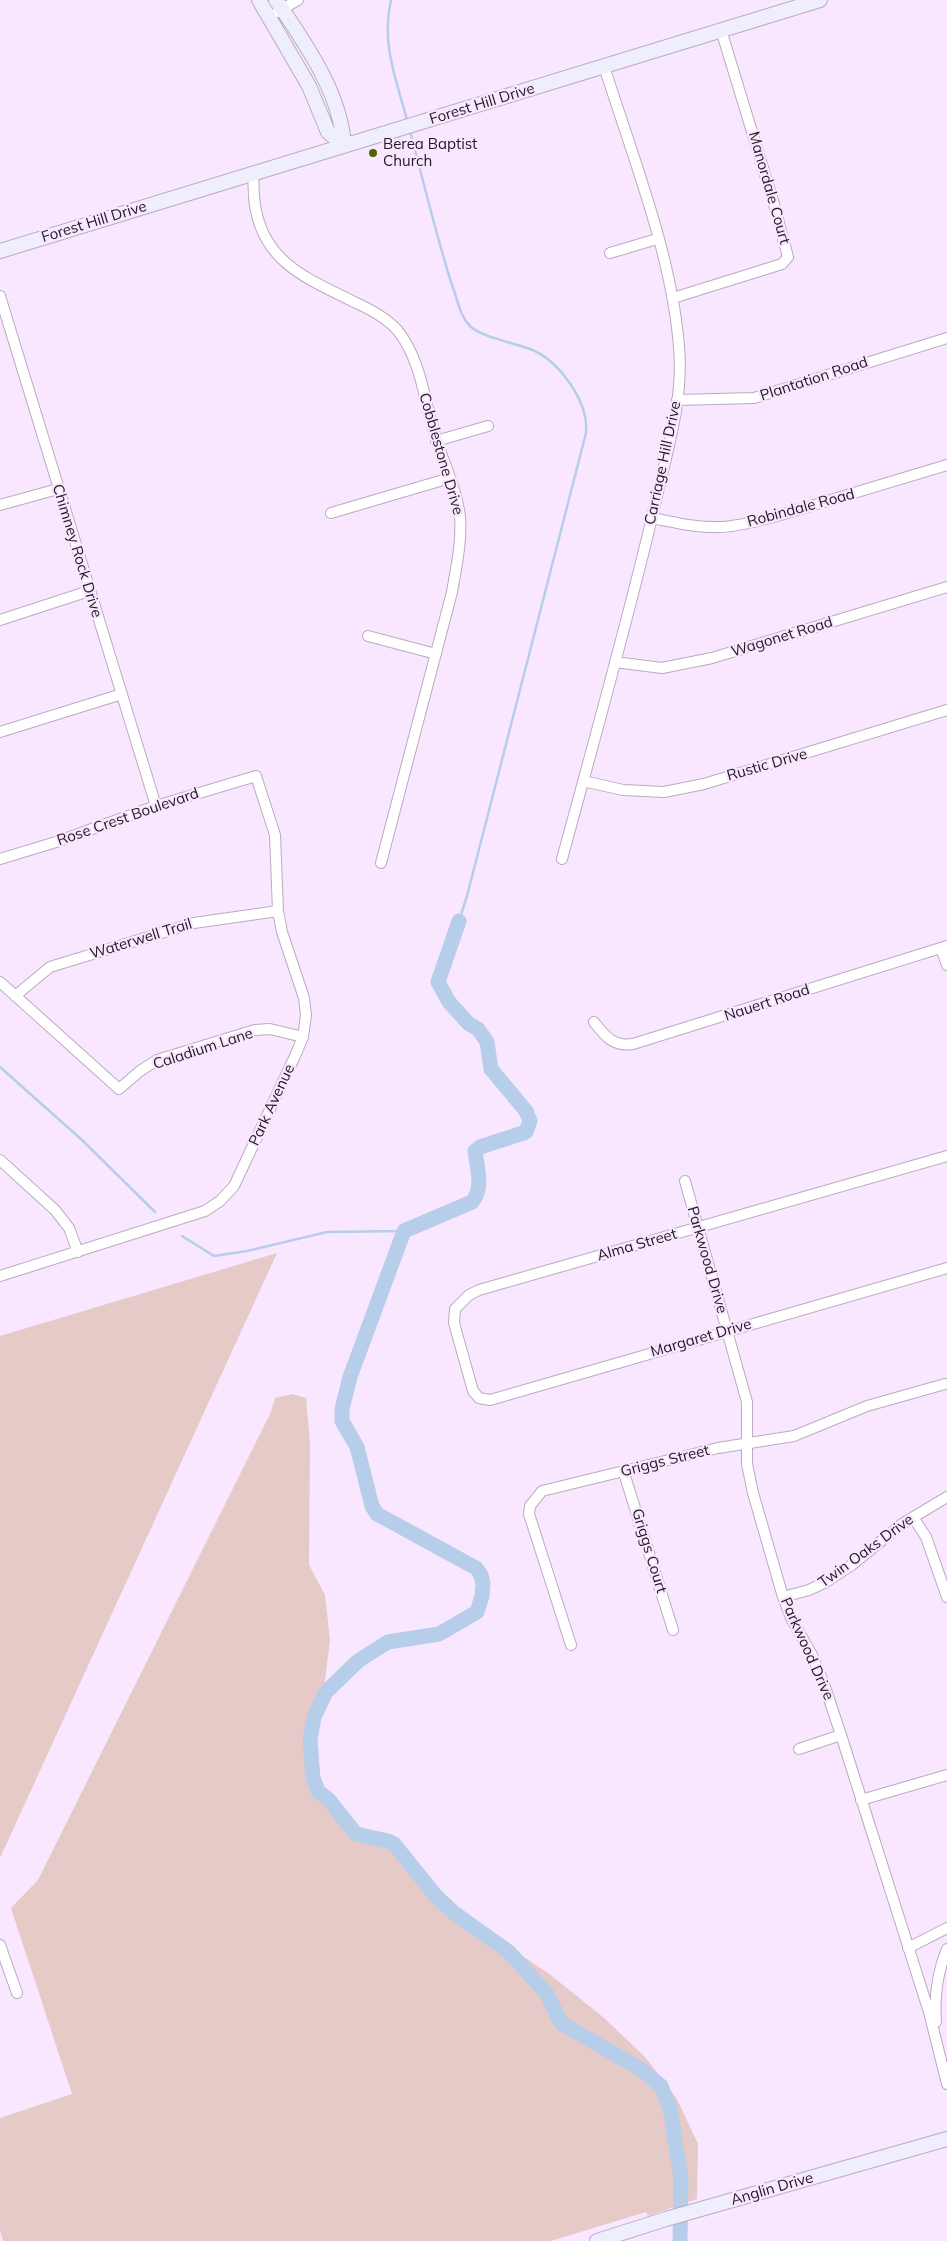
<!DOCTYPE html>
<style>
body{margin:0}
canvas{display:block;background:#f9e7ff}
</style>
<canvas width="947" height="2241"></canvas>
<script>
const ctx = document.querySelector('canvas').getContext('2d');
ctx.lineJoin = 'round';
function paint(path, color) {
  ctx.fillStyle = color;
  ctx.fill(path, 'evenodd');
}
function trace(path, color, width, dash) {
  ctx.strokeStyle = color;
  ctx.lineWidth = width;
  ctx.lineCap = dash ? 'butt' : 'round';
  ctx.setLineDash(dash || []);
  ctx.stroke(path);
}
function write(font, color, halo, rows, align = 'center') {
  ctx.font = font + ' Mulish,sans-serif';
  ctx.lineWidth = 4.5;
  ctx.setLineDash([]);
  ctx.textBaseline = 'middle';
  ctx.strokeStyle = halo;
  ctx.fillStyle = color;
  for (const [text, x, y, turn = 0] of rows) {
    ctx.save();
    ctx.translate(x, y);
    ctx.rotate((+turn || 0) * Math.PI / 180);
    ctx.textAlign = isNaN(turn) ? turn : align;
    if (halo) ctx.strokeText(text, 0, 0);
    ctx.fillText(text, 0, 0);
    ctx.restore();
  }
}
paint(new Path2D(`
 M 277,1253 L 0,1858 L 0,1336 Z
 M 292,1394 L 306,1398 L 310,1443 L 309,1565 L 325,1595 L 330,1640 L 324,1689 L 310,1720 L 308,1737 L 311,1762 L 333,1815 L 346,1829 L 364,1835 L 388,1837 L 434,1897 L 548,1973 L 603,2017 L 646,2058 L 677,2099 L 698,2144 L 697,2199 L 648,2216 L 646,2212 L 551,2241 L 3,2241 L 0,2230 L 0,2118 L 72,2094 L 11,1908 L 38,1880 L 270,1414 L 275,1398 Z`), '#e5cac8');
trace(new Path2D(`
 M 391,0 C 381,44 396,78 407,120
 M 410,131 C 424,183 436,236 453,288 C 458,301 460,316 470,326 C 481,337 514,343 530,349 C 559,360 589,402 586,433 L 467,896 L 459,921
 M 0,1067 L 82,1140 L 155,1212
 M 182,1236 L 214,1256 L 247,1251 L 327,1232 L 404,1231`), '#b7ceea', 2.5);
trace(new Path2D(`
 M 459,921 L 438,982 L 449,1002 L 469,1024 L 478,1029 L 487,1042 L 491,1069 L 526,1111 L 530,1121 L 526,1132 L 480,1147 L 475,1151 C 477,1168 484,1188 472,1202 L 404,1231 L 350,1377 L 342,1409 L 342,1421 L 357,1447 L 372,1506 L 377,1514 L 476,1568 L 481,1575 L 483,1584 L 482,1596 L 477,1612 L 439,1634 L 388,1642 L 358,1661 L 326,1692 L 314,1717 L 310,1740 L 313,1778 L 318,1791 L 329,1800 L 356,1834 L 388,1841 L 394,1844 L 436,1896 L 453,1912 L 509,1952 L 547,1994 L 561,2023 L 642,2070 L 661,2086 L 670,2108 L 681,2179 L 680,2241`), '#b7ceea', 15);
const street = new Path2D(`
 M 277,12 L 298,0
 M 253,174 C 254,186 253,199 256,211 C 267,265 311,280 354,302 C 370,309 387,318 398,331 C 422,361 425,406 437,441 C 445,466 457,491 460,517 C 462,542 456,568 452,592 L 381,863
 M 610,253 L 657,239
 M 0,296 L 156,806
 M 673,298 L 782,264 L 788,257 L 774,204 L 721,30
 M 677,400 L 754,398 L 947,338
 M 436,441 L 488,426
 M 0,505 L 58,489
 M 331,513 L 450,478
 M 652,518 C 674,522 696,528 719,527 C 737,527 756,521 774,517 L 947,465
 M 0,620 L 89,591
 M 368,636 L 436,654
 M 615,662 L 662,668 L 712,658 L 947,587
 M 0,732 L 122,694
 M 583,781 L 623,790 L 664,792 L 704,784 L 947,710
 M 0,859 L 56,842 L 156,806 L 256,776 L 275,835 L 278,911 L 282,932 L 304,998 L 306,1015 L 303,1037 L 295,1056 L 234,1186 L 220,1201 L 205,1211 L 0,1276
 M 562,859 C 594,741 627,624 655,505 C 666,454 684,401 679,347 C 672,255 632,155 604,66
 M 941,948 L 947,965
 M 0,982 L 119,1089 L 140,1071 L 157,1060 L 255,1030 L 270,1029 L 303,1037
 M 15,996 L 50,967 L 194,923 L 278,911
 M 594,1022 C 605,1036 613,1047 633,1044 L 947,946
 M 947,1156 L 479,1290 L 469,1295 L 455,1309 L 454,1323 L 473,1391 L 479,1398 L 490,1400 L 947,1268
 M 0,1160 L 55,1210 L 69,1228 L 78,1252
 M 685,1181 L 747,1402 L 747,1464 L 753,1493 L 783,1597 L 792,1620 L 812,1655 L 824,1684 L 841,1735 L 929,2012 L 947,2084
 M 624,1473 L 673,1630
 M 913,1517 L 926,1537 L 947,1597
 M 783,1597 L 809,1590 L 826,1582 L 853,1564 L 902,1524 L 947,1497
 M 571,1645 L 529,1514 L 530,1506 L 542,1491 L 718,1448 L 794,1436 L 867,1406 L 945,1384
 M 799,1749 L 841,1735
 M 861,1800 L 947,1775
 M 0,1945 L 17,1993
 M 908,1948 L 947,1928
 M 936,2022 C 934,1996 937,1973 947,1949`);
const secondary = new Path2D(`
 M 259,0 L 309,86 L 328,132 L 344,146 C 341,93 305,43 276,0
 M 0,251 L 820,0
 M 597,2241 L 666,2219 L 947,2139`);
trace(street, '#bcaac1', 12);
trace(secondary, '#bcaac1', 16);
trace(street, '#fff', 10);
trace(secondary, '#eeeefd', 14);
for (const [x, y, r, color] of [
 [373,153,5,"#516207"]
]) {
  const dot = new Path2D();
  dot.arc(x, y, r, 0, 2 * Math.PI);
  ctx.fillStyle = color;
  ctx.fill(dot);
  trace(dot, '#f9e7ff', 2);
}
write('15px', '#201922', '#f9e7ff', [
 ["Forest Hill Drive",482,104,-17],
 ["Manordale Court",769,188,74],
 ["Forest Hill Drive",94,222,-17],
 ["Plantation Road",814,379,-18],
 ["Cobblestone Drive",441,454,74],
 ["Carriage Hill Drive",663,463,-78],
 ["Robindale Road",801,508,-15],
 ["Chimney Rock Drive",77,551,73],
 ["Wagonet Road",782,637,-17],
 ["Rustic Drive",767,765,-16],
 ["Rose Crest Boulevard",128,817,-19],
 ["Waterwell Trail",141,939,-17],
 ["Nauert Road",767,1003,-18],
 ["Caladium Lane",203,1049,-18],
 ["Park Avenue",272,1105,-65],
 ["Alma Street",637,1245,-16],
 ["Parkwood Drive",707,1260,74],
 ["Margaret Drive",701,1338,-16],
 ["Griggs Street",665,1461,-14],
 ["Griggs Court",649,1551,73],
 ["Twin Oaks Drive",866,1551,-36],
 ["Parkwood Drive",807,1649,66],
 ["Anglin Drive",772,2189,-16]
]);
write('15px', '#201922', '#f9e7ff', [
 ["Berea Baptist",383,144],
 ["Church",383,161]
], 'left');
</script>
